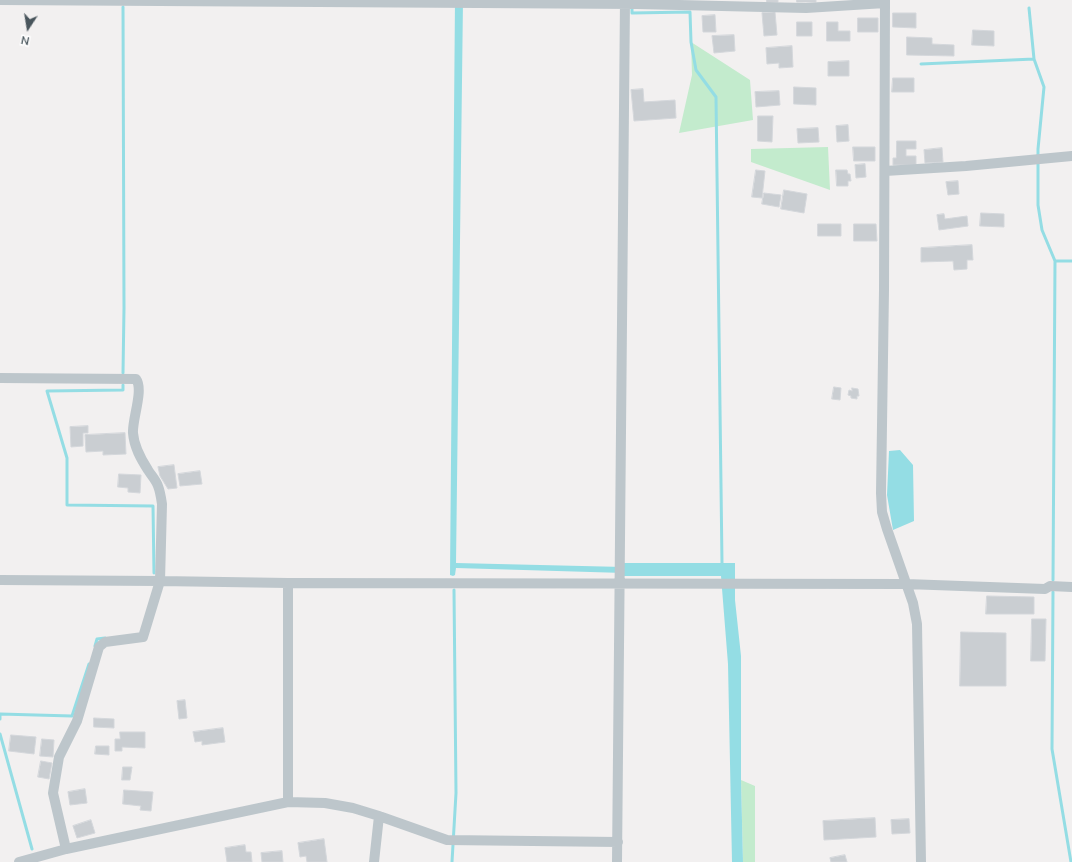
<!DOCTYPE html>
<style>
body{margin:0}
#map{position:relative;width:1072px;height:862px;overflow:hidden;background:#f2f0f0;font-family:"Nunito Sans",sans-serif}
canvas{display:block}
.north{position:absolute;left:8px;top:8px;width:40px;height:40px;-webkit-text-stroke:3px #fff;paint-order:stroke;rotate:192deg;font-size:11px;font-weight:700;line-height:16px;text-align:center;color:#49555c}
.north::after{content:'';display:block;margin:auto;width:14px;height:18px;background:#49555c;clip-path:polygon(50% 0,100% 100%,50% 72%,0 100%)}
</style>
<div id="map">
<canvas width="1072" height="862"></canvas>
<div class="north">N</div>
</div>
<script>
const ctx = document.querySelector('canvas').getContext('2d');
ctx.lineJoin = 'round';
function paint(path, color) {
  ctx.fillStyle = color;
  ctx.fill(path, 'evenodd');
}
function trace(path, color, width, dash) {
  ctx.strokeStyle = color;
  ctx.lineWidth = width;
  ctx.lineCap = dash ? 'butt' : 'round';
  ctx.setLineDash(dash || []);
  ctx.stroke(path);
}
paint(new Path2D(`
 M 691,42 L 750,80 L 753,120 L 679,133 L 692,75 Z
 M 828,147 L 830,190 L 751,162 L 751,149 Z
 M 741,780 L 755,786 L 755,862 L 743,862 Z`), '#c3ebcd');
paint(new Path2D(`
 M 455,0 L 463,0 L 456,563 L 624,567 L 624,563 L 735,563 L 735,600 L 741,656 L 741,780 L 743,862 L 732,862 L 728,664 L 721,576 L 624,576 L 624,573 L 456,568 L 455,575 L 453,576 L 450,575 Z
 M 900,450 L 913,465 L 914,521 L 893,530 L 887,495 L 889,451 Z`), '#94dde4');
trace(new Path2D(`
 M 632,6 L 632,13 L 690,12 L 691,42 L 696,70 L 716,97 L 722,563
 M 1029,8 L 1034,59 L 1044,87 L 1038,149 L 1038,205 L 1042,230 L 1055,261 L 1053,580
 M 921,64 L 1034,59
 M 1055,261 L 1072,261
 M 123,373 L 124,308 L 123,7
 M 123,385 L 123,390 L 47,391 L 67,458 L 67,505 L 153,506 L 154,573
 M 1053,592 L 1052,749 L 1071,862
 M 95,646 L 97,639 L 105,638
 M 0,719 L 0,714 L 72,716 L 89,664
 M 0,734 L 32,849
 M 452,862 L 456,793 L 454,590`), '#94dde4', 3);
const building = new Path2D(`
 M 767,0 L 778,0 L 778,2 L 767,2 Z
 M 797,0 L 816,0 L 816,2 L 797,2 Z
 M 775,12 L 777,35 L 764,36 L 762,13 Z
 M 893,13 L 916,13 L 916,28 L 893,27 Z
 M 715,15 L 716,32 L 703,32 L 702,16 Z
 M 858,18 L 878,18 L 878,32 L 858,32 Z
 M 797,22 L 812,22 L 812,36 L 797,36 Z
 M 827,22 L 838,22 L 838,31 L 850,31 L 850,41 L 827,41 Z
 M 973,30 L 994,31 L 994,46 L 972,45 Z
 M 734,35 L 735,51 L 714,53 L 712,36 Z
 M 907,37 L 932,38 L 932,44 L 954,45 L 954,56 L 907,55 Z
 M 792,46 L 793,67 L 779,68 L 779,63 L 767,64 L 766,48 Z
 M 849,61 L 849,76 L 828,76 L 828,62 Z
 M 893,78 L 914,78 L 914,92 L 892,92 Z
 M 794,87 L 816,88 L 816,105 L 794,104 Z
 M 643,89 L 644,102 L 675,100 L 676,118 L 634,121 L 631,90 Z
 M 779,91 L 780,105 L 756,107 L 755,92 Z
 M 758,116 L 773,116 L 772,142 L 758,141 Z
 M 848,125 L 849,141 L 837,142 L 836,126 Z
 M 818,128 L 819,142 L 798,143 L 797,129 Z
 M 897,141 L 916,141 L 916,149 L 906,149 L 906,156 L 916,156 L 916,165 L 893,165 L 893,158 L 896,158 Z
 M 853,147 L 875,147 L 875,161 L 854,161 Z
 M 942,148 L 943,162 L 925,163 L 924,150 Z
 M 865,164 L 866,177 L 856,178 L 855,165 Z
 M 756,170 L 765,171 L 762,198 L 752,197 Z
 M 836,170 L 847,170 L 848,174 L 850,174 L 851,181 L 848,181 L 848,186 L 837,186 Z
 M 958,181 L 959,194 L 948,195 L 946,182 Z
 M 784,190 L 807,194 L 804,213 L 781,209 Z
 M 764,193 L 781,195 L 779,207 L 762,204 Z
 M 981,213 L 1004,214 L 1004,227 L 980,226 Z
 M 944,214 L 945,219 L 967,216 L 968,226 L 939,230 L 937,215 Z
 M 818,224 L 841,224 L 841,236 L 818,236 Z
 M 854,224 L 876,224 L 877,241 L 854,241 Z
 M 972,245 L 973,260 L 967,260 L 967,269 L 954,270 L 953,261 L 921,262 L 921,248 Z
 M 834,387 L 841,388 L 840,400 L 832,399 Z
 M 852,388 L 858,389 L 859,396 L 857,396 L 857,399 L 851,398 L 851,396 L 848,395 L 849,390 L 852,391 Z
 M 88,426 L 88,433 L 83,433 L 83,446 L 71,447 L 70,427 Z
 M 125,433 L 126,454 L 103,455 L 103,451 L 86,452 L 85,435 Z
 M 174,465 L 177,488 L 168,489 L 160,476 L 158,467 Z
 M 200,471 L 202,484 L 180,486 L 178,474 Z
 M 119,474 L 141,475 L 140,493 L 128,492 L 128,488 L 118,487 Z
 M 987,596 L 1034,597 L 1034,614 L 986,614 Z
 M 1032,619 L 1046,619 L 1045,661 L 1031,661 Z
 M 961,632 L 1006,633 L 1006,686 L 960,686 Z
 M 185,700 L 187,718 L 179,719 L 177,701 Z
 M 94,718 L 114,719 L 114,728 L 94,727 Z
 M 223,728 L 225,742 L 202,745 L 202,741 L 195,742 L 193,732 Z
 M 120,732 L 145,732 L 145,748 L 122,747 L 122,751 L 115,751 L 115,739 L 120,739 Z
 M 11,735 L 36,737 L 34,754 L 9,751 Z
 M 42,739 L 54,740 L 53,757 L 40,756 Z
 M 96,746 L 109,746 L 109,755 L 95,754 Z
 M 41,761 L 52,763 L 49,779 L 38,777 Z
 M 123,767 L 132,767 L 130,780 L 122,780 Z
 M 85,789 L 87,803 L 70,805 L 68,792 Z
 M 124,790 L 153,792 L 151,811 L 140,810 L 141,806 L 123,804 Z
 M 875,818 L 876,837 L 824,840 L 823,821 Z
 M 909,819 L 910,833 L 892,834 L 891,820 Z
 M 91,820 L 95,833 L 77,838 L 73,826 Z
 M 324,839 L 327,862 L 307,862 L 306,856 L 300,857 L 298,843 Z
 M 245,845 L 246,852 L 251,852 L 252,862 L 227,862 L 225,848 Z
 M 282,851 L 283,862 L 262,862 L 261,853 Z
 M 845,855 L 847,862 L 831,862 L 830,858 Z`);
paint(building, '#caced2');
trace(building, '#d4d7db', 1);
trace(new Path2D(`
 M 0,0 L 637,4 L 806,8 L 885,3
 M 885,0 L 884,290 L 881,493 L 882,512 L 887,529 L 913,603 L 917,624 L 921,862
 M 885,171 L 966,166 L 1072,156
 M 0,378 L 136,379 C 144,390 132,419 133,433 C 134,447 141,459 148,470 C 151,475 156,480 158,486 C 160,491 161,497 162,504 L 160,581 L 143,637 L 105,642 L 99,647 L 77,721 L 59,757 L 53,793 L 66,849
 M 0,580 L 160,581 L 288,583 L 906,584 L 1045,589 L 1050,586 L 1072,587
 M 288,802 L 288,583
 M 19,862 L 66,849 L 288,802 L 325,803 L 353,808 L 379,816 L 447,840 L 618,842
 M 374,862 L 379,816
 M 617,862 L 625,0`), '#bdc6cb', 10);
</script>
